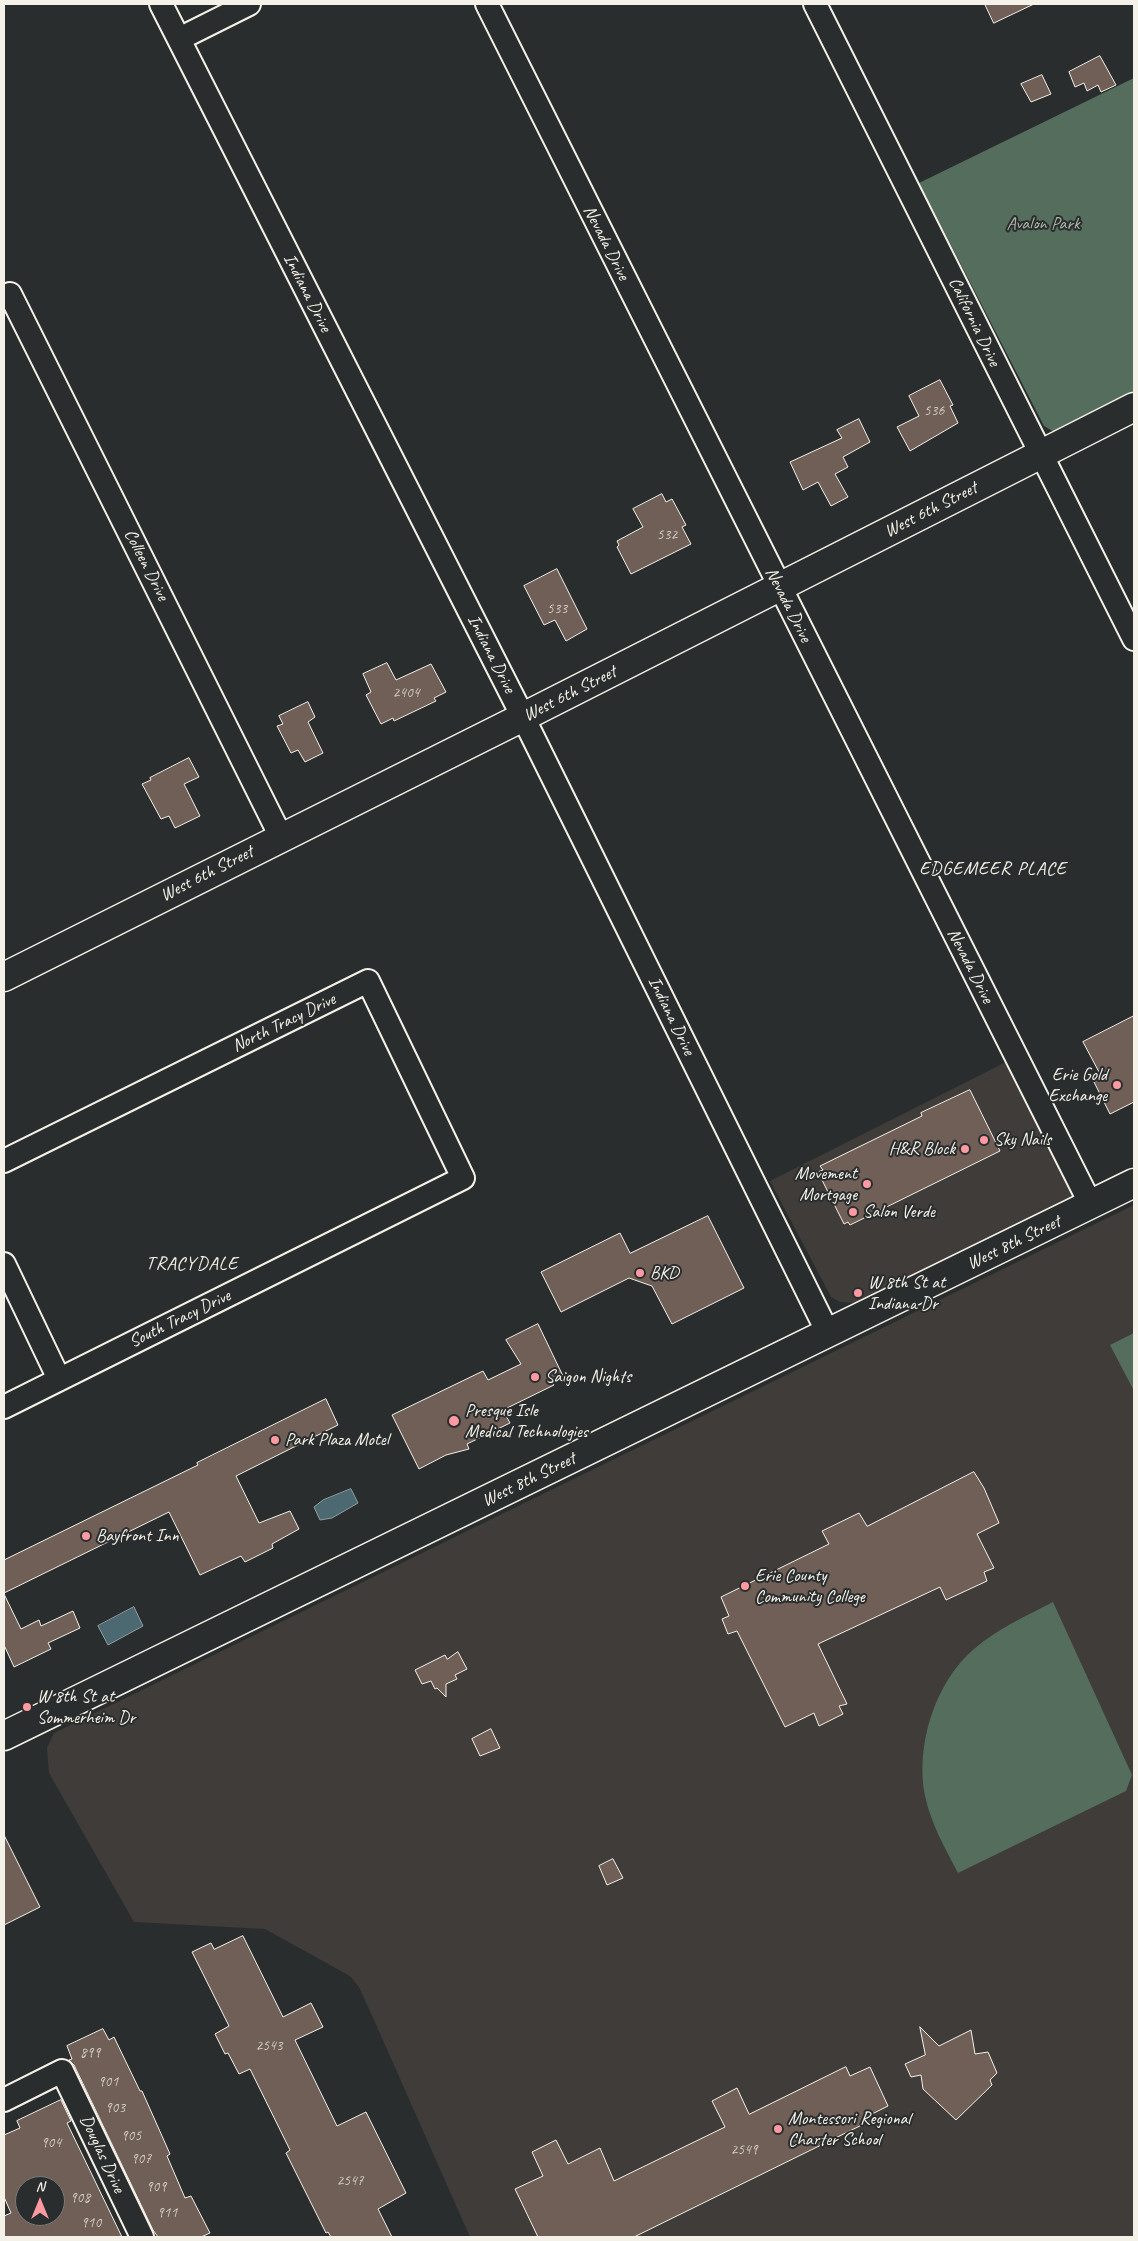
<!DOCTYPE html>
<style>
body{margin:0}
#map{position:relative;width:1138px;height:2241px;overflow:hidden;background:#2a2d2e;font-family:Caveat,sans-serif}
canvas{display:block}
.frame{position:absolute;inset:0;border:5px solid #f4f1e8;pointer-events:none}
.north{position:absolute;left:15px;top:2176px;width:50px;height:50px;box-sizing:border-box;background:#2a2d2e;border:1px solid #7b7b78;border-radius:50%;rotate:0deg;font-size:14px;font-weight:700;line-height:20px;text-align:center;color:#f4f1e8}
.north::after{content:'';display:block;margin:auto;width:18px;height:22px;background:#ff9aa2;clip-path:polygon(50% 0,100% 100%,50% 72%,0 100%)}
</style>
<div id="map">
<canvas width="1138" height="2241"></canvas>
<div class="frame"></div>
<div class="north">N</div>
</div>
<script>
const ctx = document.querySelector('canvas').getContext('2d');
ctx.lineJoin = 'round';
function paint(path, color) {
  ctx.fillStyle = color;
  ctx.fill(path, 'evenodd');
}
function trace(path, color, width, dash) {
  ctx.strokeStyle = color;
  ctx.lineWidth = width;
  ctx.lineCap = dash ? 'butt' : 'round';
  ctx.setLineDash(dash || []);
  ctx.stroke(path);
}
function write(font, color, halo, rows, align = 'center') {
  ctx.font = font + ' Caveat,sans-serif';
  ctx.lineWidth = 4;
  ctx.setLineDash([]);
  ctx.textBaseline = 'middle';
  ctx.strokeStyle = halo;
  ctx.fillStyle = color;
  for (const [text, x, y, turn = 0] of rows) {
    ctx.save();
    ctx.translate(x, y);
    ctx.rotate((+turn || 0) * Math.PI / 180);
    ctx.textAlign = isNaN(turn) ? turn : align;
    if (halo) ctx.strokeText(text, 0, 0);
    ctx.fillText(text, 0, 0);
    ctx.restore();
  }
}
paint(new Path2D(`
 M 1008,1061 L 1075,1196 L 856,1303 L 840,1302 L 831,1297 L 770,1181 Z
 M 1134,1205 L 1134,2237 L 470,2237 L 374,2020 L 359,1987 L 350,1976 L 265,1929 L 134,1922 L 49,1773 L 47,1748 L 54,1733 Z`), '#3f3c3a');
paint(new Path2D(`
 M 1134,78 L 1134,396 L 1059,432 L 1054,432 L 1044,426 L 919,183 Z
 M 1134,1333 L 1134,1391 L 1110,1345 Z
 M 1053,1602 L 1132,1775 L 1126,1791 L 958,1873 C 945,1848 931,1824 925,1796 C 915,1746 935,1682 974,1649 C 997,1629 1026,1616 1053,1602 Z`), '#546d5c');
const water = new Path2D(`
 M 351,1489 L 358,1503 L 332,1518 L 320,1520 L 314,1507 L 323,1500 Z
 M 134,1607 L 143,1626 L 108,1645 L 98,1626 Z`);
paint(water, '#4c6871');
trace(water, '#8f9fa1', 1);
const building = new Path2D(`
 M 985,4 L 1034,4 L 994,23 Z
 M 1100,56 L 1116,85 L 1101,92 L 1098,85 L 1087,91 L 1084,83 L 1075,87 L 1069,72 Z
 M 1042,75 L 1051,94 L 1031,102 L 1021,84 Z
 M 940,380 L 953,405 L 950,406 L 958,423 L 910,451 L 897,427 L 919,416 L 909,396 Z
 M 859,419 L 870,442 L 843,457 L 848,467 L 835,474 L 848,497 L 831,506 L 818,482 L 803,490 L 790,462 L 842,438 L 837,430 Z
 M 662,494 L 666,502 L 672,499 L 686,525 L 682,527 L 691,544 L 631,574 L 617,547 L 619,545 L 617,541 L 643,527 L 633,509 Z
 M 557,569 L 587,629 L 566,641 L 555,620 L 544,625 L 524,586 Z
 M 387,663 L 396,680 L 431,664 L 446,692 L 434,698 L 436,701 L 394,721 L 393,718 L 381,724 L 366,695 L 371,692 L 363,674 Z
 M 308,702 L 315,717 L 308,722 L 323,753 L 305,762 L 298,750 L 291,753 L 277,726 L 283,724 L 279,716 Z
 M 189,758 L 199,777 L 184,784 L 200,816 L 175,828 L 169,816 L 161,819 L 142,784 L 151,780 L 150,778 Z
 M 1134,1016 L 1134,1102 L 1110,1114 L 1091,1076 L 1099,1072 L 1083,1042 Z
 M 970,1090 L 1000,1151 L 850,1225 L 848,1222 L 844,1224 L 818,1172 L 823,1170 L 820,1166 L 922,1116 L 921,1113 Z
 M 708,1216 L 744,1288 L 672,1324 L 652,1286 L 629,1278 L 561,1312 L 541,1272 L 620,1233 L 630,1253 Z
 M 538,1324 L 563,1376 L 552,1382 L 554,1385 L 503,1410 L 510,1423 L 467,1444 L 469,1449 L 446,1455 L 419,1469 L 392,1415 L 483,1371 L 488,1380 L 521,1364 L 506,1340 Z
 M 326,1399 L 338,1425 L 236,1476 L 259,1523 L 290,1511 L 299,1529 L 272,1544 L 273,1548 L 245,1562 L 241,1556 L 200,1575 L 169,1512 L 4,1593 L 4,1560 L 198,1465 L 197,1463 Z
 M 974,1472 L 984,1488 L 999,1523 L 977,1534 L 994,1568 L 984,1572 L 987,1581 L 946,1600 L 940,1587 L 818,1644 L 847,1704 L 839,1706 L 843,1714 L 819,1726 L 814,1713 L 785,1727 L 737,1631 L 728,1634 L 722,1619 L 729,1616 L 721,1597 L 829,1544 L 822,1531 L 859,1513 L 867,1526 Z
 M 4,1594 L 21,1629 L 39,1620 L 41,1626 L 73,1611 L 80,1628 L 48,1643 L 51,1649 L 14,1667 L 4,1645 Z
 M 458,1652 L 467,1669 L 455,1675 L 457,1679 L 446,1684 L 446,1697 L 437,1688 L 435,1689 L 431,1681 L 422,1684 L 415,1670 L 445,1655 L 447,1659 Z
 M 491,1729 L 500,1748 L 480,1756 L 472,1739 Z
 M 4,1835 L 40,1907 L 4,1925 Z
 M 613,1859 L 623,1878 L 607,1885 L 599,1866 Z
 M 243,1936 L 283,2017 L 311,2003 L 323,2027 L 295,2040 L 337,2126 L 366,2112 L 406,2193 L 378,2209 L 392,2237 L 331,2237 L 328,2232 L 326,2233 L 286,2153 L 290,2150 L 250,2069 L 239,2074 L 228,2053 L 225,2054 L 215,2034 L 229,2026 L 192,1952 L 211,1943 L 214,1949 Z
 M 920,2027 L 939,2046 L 971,2030 L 975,2054 L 988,2052 L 997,2073 L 990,2080 L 992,2085 L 956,2120 L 923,2089 L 921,2075 L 911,2077 L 905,2064 L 925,2055 Z
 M 103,2029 L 109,2040 L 114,2037 L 140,2091 L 142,2091 L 170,2154 L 167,2156 L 185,2198 L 191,2196 L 210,2233 L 201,2237 L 158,2237 L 153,2230 L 74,2065 L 69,2060 L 72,2059 L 67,2046 Z
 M 846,2067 L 850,2076 L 870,2067 L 888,2106 L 870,2115 L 872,2120 L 634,2237 L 538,2237 L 515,2189 L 543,2176 L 532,2152 L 556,2140 L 568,2164 L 600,2148 L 614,2181 L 725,2127 L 712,2101 L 737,2088 L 749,2114 Z
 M 61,2100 L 71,2121 L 67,2123 L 122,2237 L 4,2237 L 4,2216 L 11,2213 L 4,2197 L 4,2135 L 20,2128 L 17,2121 ZM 25,2186 L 55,2186 L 55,2216 L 25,2216 Z`);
paint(building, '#6f5f57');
trace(building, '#f4f1e8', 1);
const minor = new Path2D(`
 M 161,4 L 523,717 L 828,1333
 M 487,4 L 1091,1205
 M 815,4 L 1134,639
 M 179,39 L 249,4
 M 4,297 L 10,294 L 281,837
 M 4,1161 L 368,981 L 463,1178 L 4,1407
 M 4,1264 L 59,1379
 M 4,2100 L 62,2071 L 142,2237`);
const tertiary = new Path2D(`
 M 4,977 L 523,717 L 1134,407`);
const secondary = new Path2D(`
 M 4,1736 L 1134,1183`);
trace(minor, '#f4f1e8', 26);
trace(tertiary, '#f4f1e8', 31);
trace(secondary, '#f4f1e8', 31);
trace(minor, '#2a2d2e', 22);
trace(tertiary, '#2a2d2e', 28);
trace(secondary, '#2a2d2e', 28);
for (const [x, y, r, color] of [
 [1117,1085,5,"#ff9aa2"],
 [984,1140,5,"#ff9aa2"],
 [965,1149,5,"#ff9aa2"],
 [867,1184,5,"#ff9aa2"],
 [853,1212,5,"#ff9aa2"],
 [640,1273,5,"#ff9aa2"],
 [858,1293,5,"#ff9aa2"],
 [535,1377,5,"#ff9aa2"],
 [454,1421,6,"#ff9aa2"],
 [275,1440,5,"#ff9aa2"],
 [86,1536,5,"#ff9aa2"],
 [745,1586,5,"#ff9aa2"],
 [27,1707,5,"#ff9aa2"],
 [778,2129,5,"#ff9aa2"]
]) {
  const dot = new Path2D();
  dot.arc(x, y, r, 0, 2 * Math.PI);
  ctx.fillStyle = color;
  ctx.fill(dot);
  trace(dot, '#2a2d2e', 2);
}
write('15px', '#d3ccc4', null, [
 ["536",934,411],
 ["532",667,535],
 ["533",557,609],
 ["2404",406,693],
 ["2543",269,2046],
 ["899",90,2053],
 ["901",108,2082],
 ["903",115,2108],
 ["905",131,2136],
 ["904",51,2143],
 ["2549",744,2150],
 ["907",141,2159],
 ["2547",350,2181],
 ["909",156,2187],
 ["908",80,2198],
 ["911",167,2213],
 ["910",91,2223]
]);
write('18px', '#acb6a9', '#2a2d2e', [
 ["Avalon Park",1043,224]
]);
write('18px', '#f4f1e8', '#2a2d2e', [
 ["Nevada Drive",606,243,63],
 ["Indiana Drive",307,293,63],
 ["California Drive",974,322,64],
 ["West 6th Street",931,510,-27],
 ["Colleen Drive",146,565,63],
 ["Nevada Drive",788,605,63],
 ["Indiana Drive",491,654,63],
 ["West 6th Street",570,694,-27],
 ["West 6th Street",207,874,-27],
 ["Nevada Drive",970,966,63],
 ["Indiana Drive",671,1016,64],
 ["North Tracy Drive",284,1023,-26],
 ["West 8th Street",1014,1243,-26],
 ["South Tracy Drive",180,1319,-26],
 ["West 8th Street",529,1480,-26],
 ["Douglas Drive",102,2154,65]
]);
write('18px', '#f4f1e8', '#2a2d2e', [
 ["Erie Gold",1107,1075,"right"],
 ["Exchange",1107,1096,"right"],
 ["Sky Nails",994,1140],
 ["H&R Block",955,1149,"right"],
 ["Movement",857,1174,"right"],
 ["Mortgage",857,1195,"right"],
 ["Salon Verde",863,1212],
 ["BKD",650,1273],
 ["W 8th St at",868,1283],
 ["Indiana Dr",868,1304],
 ["Saigon Nights",545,1377],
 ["Presque Isle",465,1411],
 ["Medical Technologies",465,1432],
 ["Park Plaza Motel",285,1440],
 ["Bayfront Inn",96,1536],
 ["Erie County",755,1576],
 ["Community College",755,1597],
 ["W 8th St at",37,1697],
 ["Sommerheim Dr",37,1718],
 ["Montessori Regional",788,2119],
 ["Charter School",788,2140]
], 'left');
ctx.letterSpacing = '1px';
write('19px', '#f4f1e8', '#2a2d2e', [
 ["EDGEMEER PLACE",993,869],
 ["TRACYDALE",192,1264]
]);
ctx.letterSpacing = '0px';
</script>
